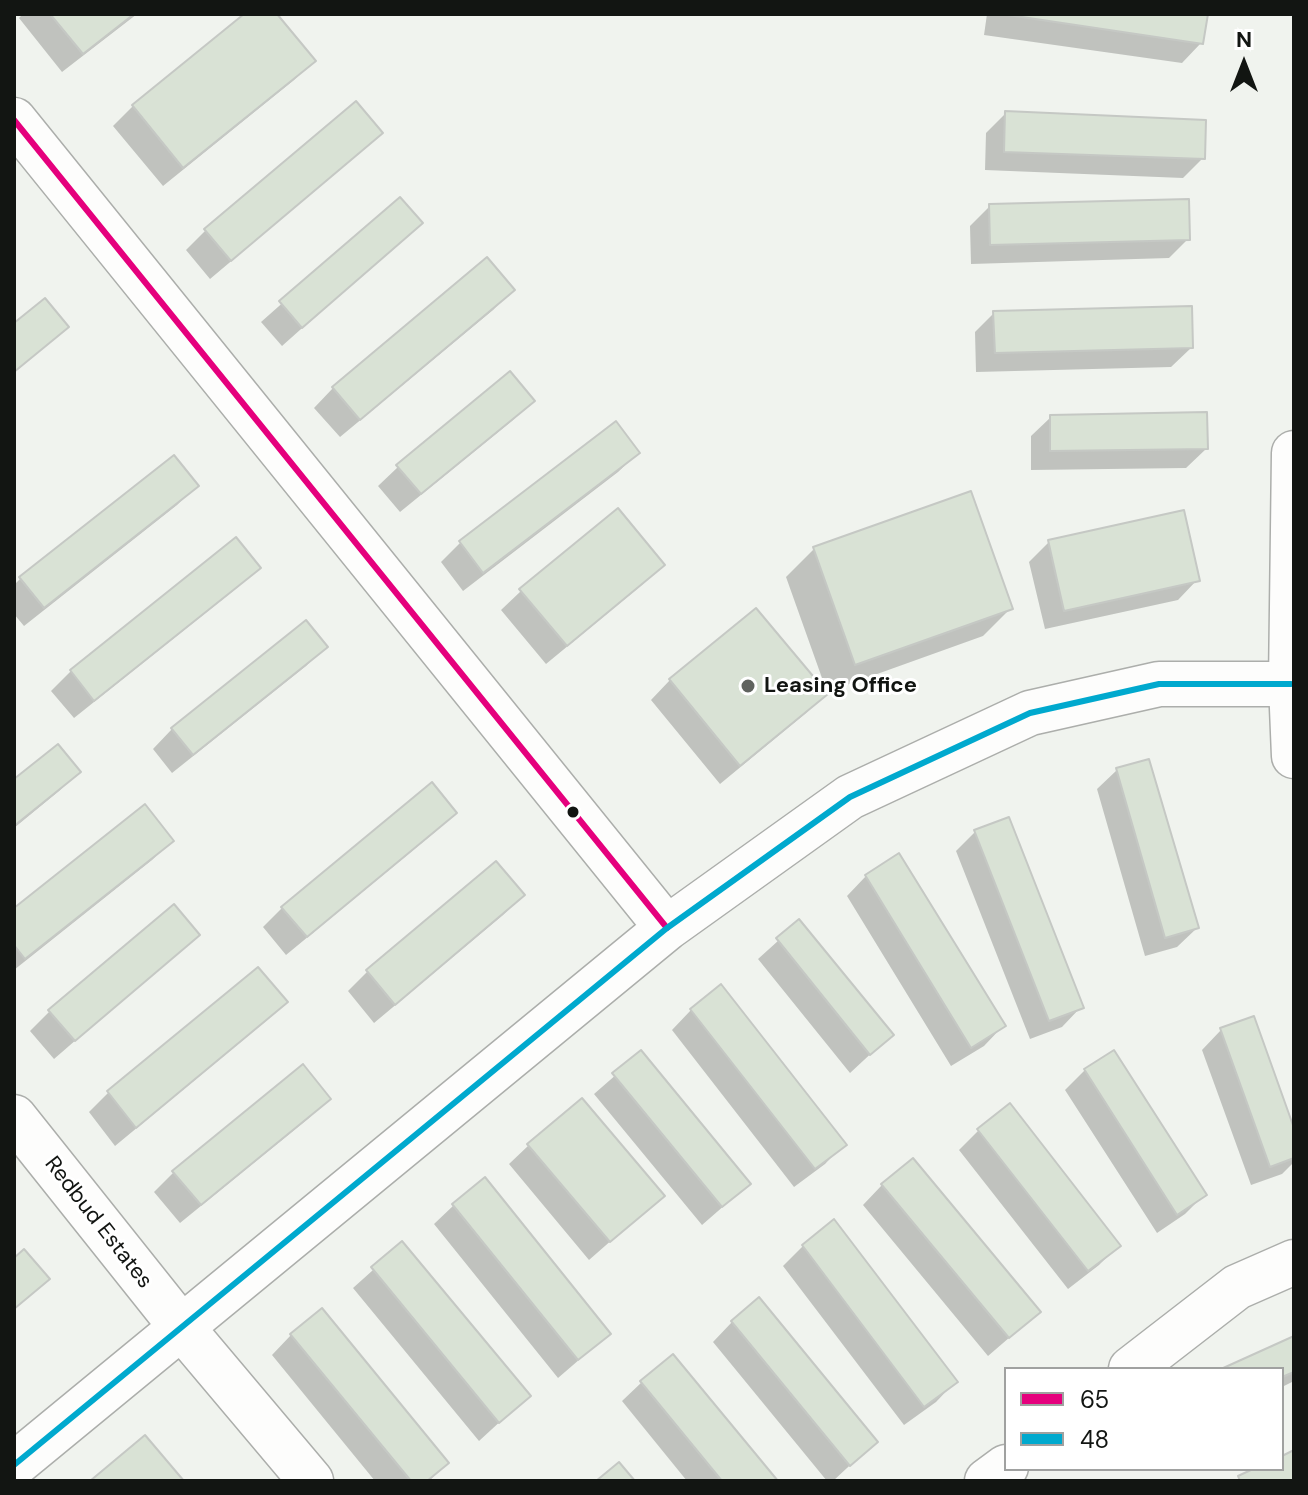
<!DOCTYPE html>
<style>
body{margin:0}
#map{position:relative;width:1308px;height:1495px;overflow:hidden;background:#f0f3ee;font-family:"DM Sans",sans-serif}
canvas{display:block}
.frame{position:absolute;inset:0;border:16px solid #121512;pointer-events:none}
.legend{position:absolute;left:1004px;top:1367px;width:280px;height:104px;box-sizing:border-box;background:#fff;border:2px solid #a0a1a0;margin:0;padding:10px 14px;list-style:none;font-size:24px;color:#121512}
.legend li{display:flex;align-items:center;gap:16px;height:40px}
.legend b{width:40px;border:2px solid #a0a1a0}
.north{position:absolute;left:1204px;top:24px;width:80px;height:80px;-webkit-text-stroke:6px #fff;paint-order:stroke;rotate:0deg;font-size:22px;font-weight:700;line-height:32px;text-align:center;color:#121512}
.north::after{content:'';display:block;margin:auto;width:28px;height:36px;background:#121512;clip-path:polygon(50% 0,100% 100%,50% 72%,0 100%)}
</style>
<div id="map">
<canvas width="1308" height="1495"></canvas>
<div class="frame"></div>
<ul class="legend">
<li><b style="height:10px;background:#e5007d"></b>65</li>
<li><b style="height:10px;background:#00a9ce"></b>48</li>
</ul>
<div class="north">N</div>
</div>
<script>
const ctx = document.querySelector('canvas').getContext('2d');
ctx.lineJoin = 'round';
function paint(path, color) {
  ctx.fillStyle = color;
  ctx.fill(path, 'evenodd');
}
function trace(path, color, width, dash) {
  ctx.strokeStyle = color;
  ctx.lineWidth = width;
  ctx.lineCap = dash ? 'butt' : 'round';
  ctx.setLineDash(dash || []);
  ctx.stroke(path);
}
function write(font, color, halo, rows, align = 'center') {
  ctx.font = font + ' "DM Sans",sans-serif';
  ctx.lineWidth = 6;
  ctx.setLineDash([]);
  ctx.textBaseline = 'middle';
  ctx.strokeStyle = halo;
  ctx.fillStyle = color;
  for (const [text, x, y, turn = 0] of rows) {
    ctx.save();
    ctx.translate(x, y);
    ctx.rotate((+turn || 0) * Math.PI / 180);
    ctx.textAlign = isNaN(turn) ? turn : align;
    if (halo) ctx.strokeText(text, 0, 0);
    ctx.fillText(text, 0, 0);
    ctx.restore();
  }
}
paint(new Path2D(`
 M 23,14 L 137,14 L 62,72 L 19,18 Z
 M 248,14 L 275,14 L 313,61 L 294,80 L 163,186 L 113,126 L 133,106 Z
 M 987,14 L 1206,14 L 1201,43 L 1182,63 L 984,35 Z
 M 356,104 L 380,133 L 361,152 L 210,279 L 186,250 L 205,231 Z
 M 1006,113 L 1203,158 L 1183,178 L 985,170 L 986,133 Z
 M 400,199 L 420,223 L 282,346 L 261,322 Z
 M 990,206 L 1188,239 L 1169,258 L 971,264 L 970,226 Z
 M 512,290 L 493,310 L 340,437 L 314,408 L 333,388 Z
 M 994,313 L 1191,348 L 1171,367 L 976,372 L 975,332 Z
 M 14,326 L 66,327 L 14,373 Z
 M 510,374 L 532,401 L 513,420 L 400,512 L 378,486 L 398,467 Z
 M 1051,417 L 1206,449 L 1186,468 L 1031,470 L 1031,436 Z
 M 616,424 L 638,453 L 618,472 L 463,591 L 441,562 L 460,543 Z
 M 196,486 L 177,505 L 24,626 L 14,614 L 14,585 L 21,578 Z
 M 1049,542 L 1197,580 L 1178,600 L 1045,629 L 1029,562 Z
 M 814,549 L 1011,608 L 983,636 L 827,692 L 786,577 Z
 M 663,565 L 643,584 L 546,664 L 501,610 L 521,591 Z
 M 258,567 L 238,587 L 74,718 L 51,691 L 71,671 Z
 M 325,647 L 306,666 L 172,773 L 153,749 L 172,729 Z
 M 670,680 L 825,694 L 806,713 L 720,784 L 651,700 Z
 M 1117,770 L 1197,928 L 1177,947 L 1145,956 L 1097,789 Z
 M 79,772 L 59,791 L 14,828 L 14,781 Z
 M 455,813 L 435,832 L 286,955 L 263,927 L 282,908 Z
 M 975,832 L 1081,1007 L 1062,1027 L 1030,1039 L 956,851 Z
 M 171,841 L 152,860 L 14,970 L 14,911 Z
 M 496,864 L 523,895 L 503,915 L 374,1023 L 348,991 L 367,972 Z
 M 866,876 L 1003,1026 L 984,1046 L 951,1066 L 847,896 Z
 M 799,922 L 891,1035 L 850,1073 L 758,959 Z
 M 197,935 L 54,1059 L 30,1031 L 50,1011 Z
 M 258,969 L 286,1002 L 266,1021 L 115,1146 L 89,1112 L 108,1093 Z
 M 691,1010 L 844,1144 L 825,1164 L 794,1187 L 672,1030 Z
 M 1221,1030 L 1294,1133 L 1294,1162 L 1282,1174 L 1251,1185 L 1202,1050 Z
 M 641,1053 L 749,1184 L 702,1225 L 594,1094 Z
 M 1085,1070 L 1204,1195 L 1185,1214 L 1157,1233 L 1065,1090 Z
 M 329,1098 L 309,1118 L 180,1223 L 154,1192 L 174,1172 Z
 M 979,1130 L 1118,1246 L 1099,1265 L 1068,1289 L 959,1150 Z
 M 529,1145 L 662,1196 L 589,1260 L 509,1164 Z
 M 882,1185 L 1039,1312 L 988,1356 L 863,1205 Z
 M 454,1205 L 609,1334 L 558,1378 L 434,1224 Z
 M 834,1222 L 955,1382 L 936,1402 L 904,1425 L 783,1266 L 803,1246 Z
 M 402,1244 L 528,1396 L 479,1441 L 353,1288 Z
 M 732,1322 L 875,1442 L 833,1481 L 827,1481 L 713,1342 Z
 M 291,1335 L 447,1463 L 429,1481 L 375,1481 L 272,1355 Z
 M 1294,1338 L 1294,1381 L 1282,1387 L 1282,1369 L 1222,1369 Z
 M 642,1382 L 775,1481 L 687,1481 L 622,1401 Z`), '#0003');
const building = new Path2D(`
 M 50,14 L 134,14 L 83,54 Z
 M 244,14 L 277,14 L 316,61 L 183,168 L 132,105 Z
 M 1002,14 L 1208,14 L 1203,44 Z
 M 356,101 L 383,133 L 231,261 L 204,229 Z
 M 1005,111 L 1206,120 L 1205,159 L 1004,152 Z
 M 400,197 L 423,223 L 302,328 L 279,301 Z
 M 1189,199 L 1190,240 L 990,245 L 989,204 Z
 M 487,257 L 515,290 L 360,420 L 332,387 Z
 M 45,298 L 69,327 L 14,372 L 14,323 Z
 M 1192,306 L 1193,348 L 995,353 L 993,311 Z
 M 510,371 L 535,401 L 421,494 L 396,465 Z
 M 1207,412 L 1208,449 L 1050,451 L 1050,415 Z
 M 616,421 L 640,453 L 483,573 L 459,541 Z
 M 174,455 L 199,486 L 44,608 L 19,577 Z
 M 971,491 L 1013,609 L 855,665 L 813,547 Z
 M 618,508 L 665,565 L 567,646 L 519,589 Z
 M 1184,510 L 1200,581 L 1064,611 L 1048,540 Z
 M 236,537 L 261,568 L 94,701 L 70,670 Z
 M 756,608 L 828,694 L 740,766 L 669,679 Z
 M 306,620 L 328,647 L 193,755 L 171,728 Z
 M 58,744 L 81,772 L 14,826 L 14,779 Z
 M 1149,759 L 1199,928 L 1165,938 L 1116,768 Z
 M 432,782 L 457,813 L 307,937 L 281,907 Z
 M 145,804 L 174,841 L 25,959 L 14,945 L 14,908 Z
 M 1009,817 L 1084,1008 L 1049,1021 L 974,830 Z
 M 899,853 L 1006,1026 L 971,1048 L 865,875 Z
 M 496,861 L 525,895 L 395,1005 L 366,970 Z
 M 174,904 L 200,935 L 75,1041 L 48,1010 Z
 M 799,919 L 894,1035 L 870,1055 L 776,938 Z
 M 258,967 L 288,1002 L 136,1128 L 107,1091 Z
 M 721,984 L 847,1145 L 815,1169 L 690,1009 Z
 M 1254,1016 L 1294,1128 L 1294,1158 L 1270,1167 L 1220,1028 Z
 M 641,1050 L 751,1184 L 722,1207 L 612,1073 Z
 M 1114,1050 L 1207,1195 L 1177,1215 L 1084,1069 Z
 M 303,1064 L 331,1099 L 201,1205 L 172,1171 Z
 M 582,1098 L 665,1196 L 610,1242 L 527,1144 Z
 M 1010,1103 L 1121,1246 L 1088,1271 L 977,1129 Z
 M 913,1158 L 1041,1312 L 1009,1338 L 881,1184 Z
 M 485,1177 L 611,1334 L 578,1360 L 452,1204 Z
 M 834,1219 L 958,1382 L 924,1407 L 802,1245 Z
 M 402,1241 L 531,1396 L 499,1423 L 371,1267 Z
 M 24,1249 L 50,1279 L 14,1309 L 14,1258 Z
 M 759,1297 L 878,1442 L 850,1466 L 731,1321 Z
 M 322,1308 L 449,1463 L 427,1481 L 411,1481 L 290,1334 Z
 M 1294,1336 L 1294,1372 L 1282,1377 L 1282,1369 L 1221,1369 Z
 M 673,1354 L 778,1481 L 722,1481 L 640,1381 Z
 M 145,1435 L 184,1481 L 90,1481 Z
 M 1294,1450 L 1294,1481 L 1240,1481 L 1238,1476 L 1253,1469 L 1282,1469 L 1282,1456 Z
 M 619,1462 L 635,1481 L 596,1481 Z`);
paint(building, '#d9e2d5');
trace(building, '#c5c8c4', 2);
const minor = new Path2D(`
 M 14,120 L 667,928
 M 1294,453 L 1291,684 L 1294,756
 M 14,1117 L 183,1329 L 311,1481
 M 1131,1369 L 1237,1287 L 1294,1262
 M 14,1465 L 667,928 L 850,797 L 1030,713 L 1159,684 L 1291,684
 M 987,1481 L 1006,1467`);
trace(minor, '#acaeab', 47);
trace(minor, '#fdfdfc', 44);
trace(new Path2D(`
 M 14,120 L 667,928`), '#e5007d', 6);
trace(new Path2D(`
 M 14,1465 L 667,928 L 850,797 L 1030,713 L 1159,684 L 1291,684`), '#00a9ce', 6);
for (const [x, y, r, color] of [
 [748,686,8,"#60635f"],
 [573,812,7,"#121512"]
]) {
  const dot = new Path2D();
  dot.arc(x, y, r, 0, 2 * Math.PI);
  ctx.fillStyle = color;
  ctx.fill(dot);
  trace(dot, '#fff', 3);
}
write('bold 22px', '#121512', '#fff', [
 ["Leasing Office",764,686]
], 'left');
write('22px', '#121512', '#fff', [
 ["Redbud Estates",98,1223,52]
]);
</script>
